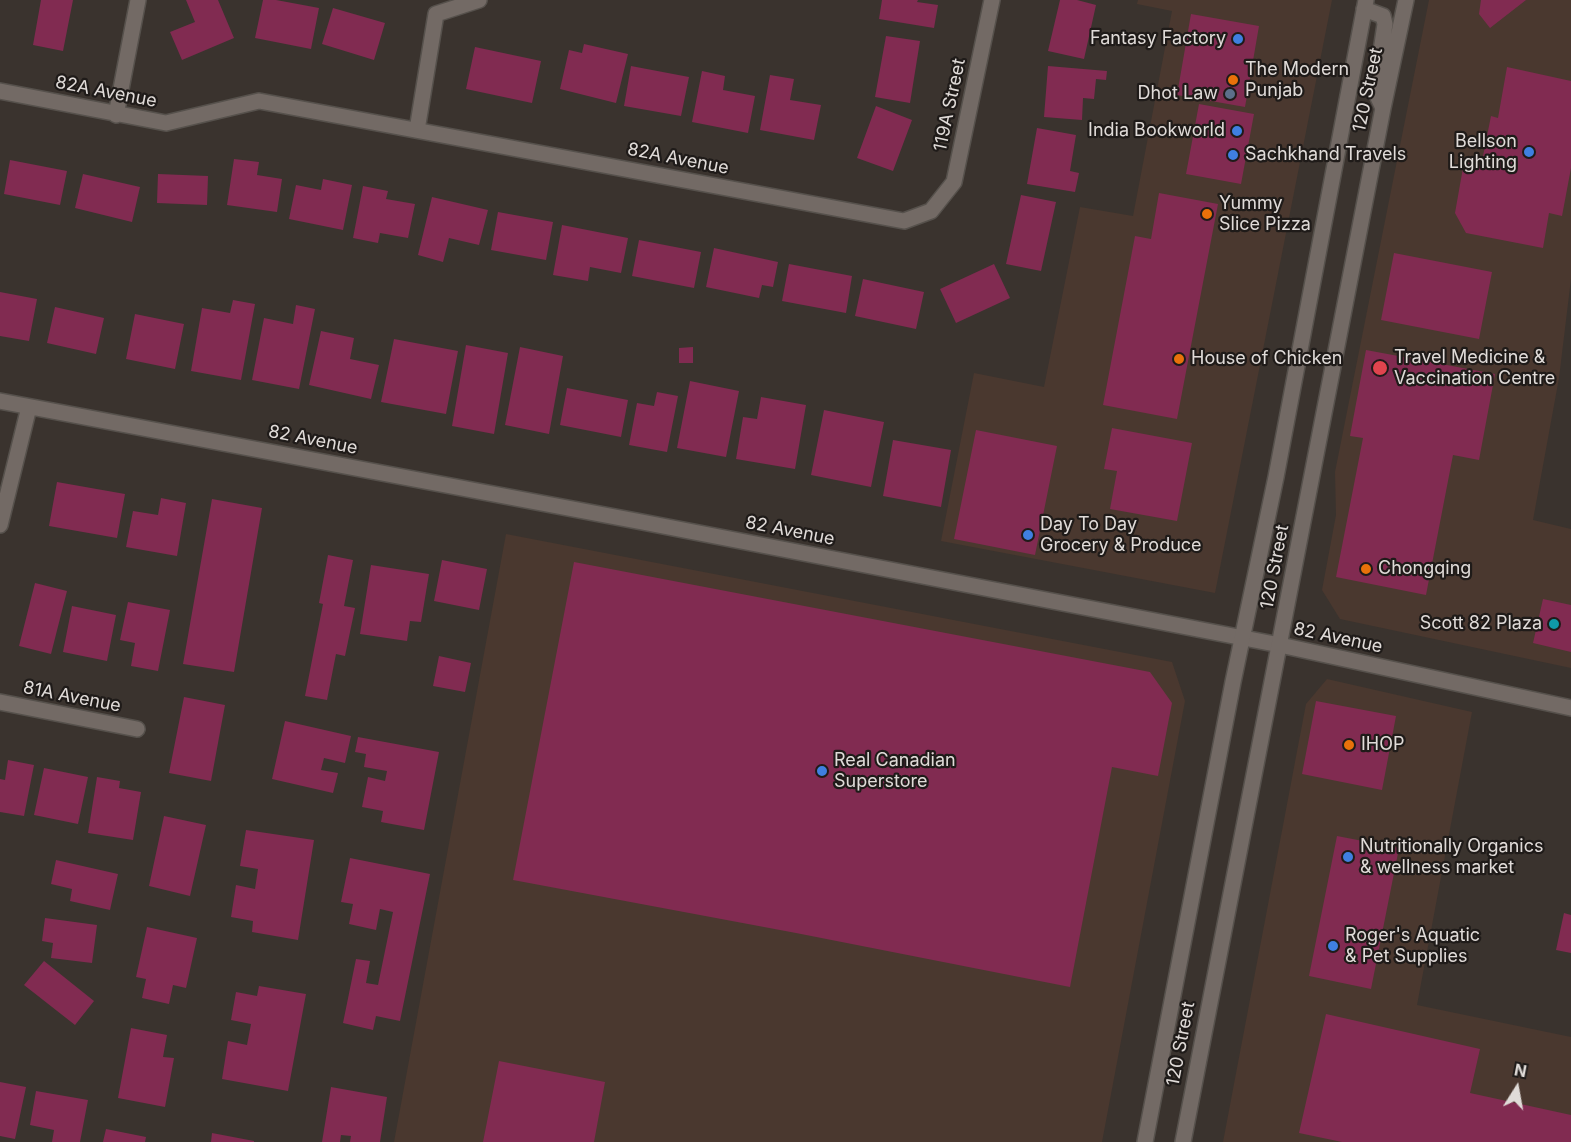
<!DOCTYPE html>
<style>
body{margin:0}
#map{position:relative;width:1571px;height:1142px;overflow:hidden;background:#3a332e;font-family:Inter,sans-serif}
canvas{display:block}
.north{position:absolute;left:1487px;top:1058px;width:60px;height:60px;-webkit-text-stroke:4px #1f1b19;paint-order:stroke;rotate:11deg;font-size:16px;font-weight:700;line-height:24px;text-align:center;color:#e0dbd8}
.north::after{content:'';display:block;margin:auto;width:21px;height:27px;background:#e0dbd8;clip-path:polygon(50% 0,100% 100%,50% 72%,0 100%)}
</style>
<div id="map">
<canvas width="1571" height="1142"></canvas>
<div class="north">N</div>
</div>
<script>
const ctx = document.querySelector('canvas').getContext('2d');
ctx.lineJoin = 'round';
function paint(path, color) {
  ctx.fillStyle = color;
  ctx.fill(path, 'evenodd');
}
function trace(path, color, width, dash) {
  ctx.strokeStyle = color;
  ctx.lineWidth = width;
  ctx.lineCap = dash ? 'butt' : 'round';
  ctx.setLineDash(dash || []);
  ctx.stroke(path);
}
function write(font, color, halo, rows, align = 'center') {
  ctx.font = font + ' Inter,sans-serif';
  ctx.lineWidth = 4.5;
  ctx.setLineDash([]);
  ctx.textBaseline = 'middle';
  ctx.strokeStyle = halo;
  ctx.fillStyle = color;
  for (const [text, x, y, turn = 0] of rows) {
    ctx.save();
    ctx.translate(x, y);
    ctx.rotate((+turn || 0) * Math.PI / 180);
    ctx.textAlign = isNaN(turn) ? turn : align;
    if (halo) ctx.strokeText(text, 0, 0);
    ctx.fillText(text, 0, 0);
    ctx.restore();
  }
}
paint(new Path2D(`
 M 1138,0 L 1332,0 L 1215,593 L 941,541 L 974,373 L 1044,387 L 1080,207 L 1133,216 L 1172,11 L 1137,4 Z
 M 1429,0 L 1571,0 L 1571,279 L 1559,378 L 1533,520 L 1571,529 L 1571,668 L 1340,619 L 1322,590 L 1336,515 L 1335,472 Z
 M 506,534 L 1172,662 L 1185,701 L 1102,1142 L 394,1142 Z
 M 1327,679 L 1472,712 L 1417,1005 L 1571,1037 L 1571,1142 L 1223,1142 L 1306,704 Z`), '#4a382f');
paint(new Path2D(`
 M 41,0 L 73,0 L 63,51 L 33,45 Z
 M 186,0 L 218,0 L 234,38 L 182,60 L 170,32 L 195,22 Z
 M 263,0 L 276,0 L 319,8 L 311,49 L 255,38 Z
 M 882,0 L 918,0 L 917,2 L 938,5 L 934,28 L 879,19 Z
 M 1060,0 L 1077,0 L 1096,5 L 1084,59 L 1048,51 Z
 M 1481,0 L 1526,0 L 1490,28 L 1479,14 Z
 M 333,8 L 385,23 L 374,60 L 322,44 Z
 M 1191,14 L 1259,26 L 1245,107 L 1177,95 Z
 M 886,36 L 920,41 L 910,103 L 875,97 Z
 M 584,44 L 628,54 L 616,103 L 560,89 L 569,50 L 582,53 Z
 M 475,47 L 541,61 L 532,103 L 466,89 Z
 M 631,66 L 689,77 L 681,116 L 624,106 Z
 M 1048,66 L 1107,71 L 1106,80 L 1096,79 L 1094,99 L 1083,98 L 1082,120 L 1044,117 Z
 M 1507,67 L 1571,81 L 1571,168 L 1562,216 L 1549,213 L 1543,248 L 1466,233 L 1455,213 L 1464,162 L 1481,166 L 1491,116 L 1498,118 Z
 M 702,71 L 725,76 L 723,90 L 755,96 L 748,133 L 692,122 Z
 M 770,75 L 794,79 L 790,100 L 821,105 L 814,140 L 760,130 Z
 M 1199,104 L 1254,114 L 1241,184 L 1186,174 Z
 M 876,106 L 912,120 L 893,171 L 857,158 Z
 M 1037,128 L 1076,135 L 1070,171 L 1079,173 L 1075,192 L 1027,184 Z
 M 234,159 L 259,162 L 257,175 L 282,179 L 277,212 L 227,205 Z
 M 10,160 L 67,171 L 60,205 L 4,194 Z
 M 83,174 L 140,187 L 132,222 L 75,208 Z
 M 158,174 L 208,176 L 207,205 L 157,203 Z
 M 323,179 L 352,185 L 343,230 L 289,219 L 296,185 L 321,190 Z
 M 363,186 L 388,191 L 386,199 L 415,204 L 408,238 L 380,233 L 378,243 L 353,238 Z
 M 1159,193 L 1218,204 L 1177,419 L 1103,405 L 1135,236 L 1151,239 Z
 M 1021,195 L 1056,202 L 1041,271 L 1006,264 Z
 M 432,197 L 488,210 L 479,245 L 449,238 L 443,262 L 418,255 Z
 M 498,212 L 553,222 L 546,260 L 491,250 Z
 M 562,225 L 628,238 L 621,273 L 590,267 L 588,281 L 553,275 Z
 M 639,240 L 701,252 L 694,288 L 632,276 Z
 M 714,248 L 778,262 L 773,287 L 762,285 L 759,298 L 706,287 Z
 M 1394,253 L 1492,272 L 1479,339 L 1381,320 Z
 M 789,264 L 852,276 L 846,313 L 782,301 Z
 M 994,264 L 1010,298 L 956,323 L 940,289 Z
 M 863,279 L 924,292 L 916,329 L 855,316 Z
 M 0,292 L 37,299 L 29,341 L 0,336 Z
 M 233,300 L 255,304 L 241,380 L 191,371 L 202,308 L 230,313 Z
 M 296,305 L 315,309 L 299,389 L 252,380 L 264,318 L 293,324 Z
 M 55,307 L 104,318 L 96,354 L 47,343 Z
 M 135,314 L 184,324 L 175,369 L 126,359 Z
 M 321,331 L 354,338 L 350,359 L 379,365 L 371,399 L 309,385 Z
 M 394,339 L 458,351 L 446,414 L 381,402 Z
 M 466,345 L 508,353 L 494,434 L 452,426 Z
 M 520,347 L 563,356 L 549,434 L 505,425 Z
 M 693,347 L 693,363 L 679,363 L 679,348 Z
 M 1366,350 L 1495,374 L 1479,460 L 1453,455 L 1426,595 L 1336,577 L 1363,438 L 1350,436 Z
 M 690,381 L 739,391 L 726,457 L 677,448 Z
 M 567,388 L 628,400 L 621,437 L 560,425 Z
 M 657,392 L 678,396 L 667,452 L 629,445 L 637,403 L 654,406 Z
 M 761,397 L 806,405 L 795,469 L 736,459 L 743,417 L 757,419 Z
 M 824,410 L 884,422 L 871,487 L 811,475 Z
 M 1112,428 L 1192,443 L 1177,521 L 1110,509 L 1117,471 L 1104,469 Z
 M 976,430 L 1057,446 L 1035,555 L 954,539 Z
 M 893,440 L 951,450 L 941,507 L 883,496 Z
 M 57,482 L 125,494 L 117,538 L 49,526 Z
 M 161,498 L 186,503 L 177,556 L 126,547 L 133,511 L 158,515 Z
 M 212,499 L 262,508 L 234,672 L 183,664 Z
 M 328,555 L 353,560 L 344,606 L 355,608 L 345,656 L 336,654 L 327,700 L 305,696 L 323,604 L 319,603 Z
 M 442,560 L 487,569 L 479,610 L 434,601 Z
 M 574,562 L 1150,672 L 1172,703 L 1158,776 L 1112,767 L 1070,987 L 796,933 L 513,880 Z
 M 371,565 L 429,574 L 421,622 L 410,621 L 407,641 L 360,634 Z
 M 35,583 L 67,591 L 51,654 L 19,646 Z
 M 1543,599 L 1571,605 L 1571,652 L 1533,643 Z
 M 128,602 L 170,610 L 158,671 L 131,666 L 135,643 L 120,640 Z
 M 72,606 L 116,615 L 107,661 L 63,652 Z
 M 439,656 L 471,663 L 465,692 L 433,686 Z
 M 184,697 L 225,705 L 211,781 L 169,773 Z
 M 1316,701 L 1396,716 L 1382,790 L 1302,774 Z
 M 285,721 L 351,736 L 345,763 L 324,758 L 321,770 L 338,773 L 333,793 L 272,779 Z
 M 358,737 L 439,752 L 424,830 L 381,822 L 383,811 L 362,807 L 368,777 L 385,781 L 387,771 L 364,767 L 366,754 L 355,752 Z
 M 8,760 L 34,765 L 24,816 L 0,812 L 0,779 L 5,780 Z
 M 44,768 L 88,777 L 78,824 L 34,815 Z
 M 97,777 L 120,781 L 119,788 L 141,792 L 133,840 L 88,833 Z
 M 164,816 L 206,825 L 190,896 L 149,886 Z
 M 246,830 L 314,840 L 298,940 L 252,932 L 253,921 L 231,917 L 236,885 L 255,889 L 258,869 L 240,866 Z
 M 1337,836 L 1399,848 L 1371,989 L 1309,976 Z
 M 350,858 L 430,874 L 400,1021 L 376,1016 L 373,1030 L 343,1023 L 356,959 L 370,961 L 366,983 L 378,985 L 393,912 L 380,909 L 376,930 L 349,924 L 353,904 L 341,902 Z
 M 56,860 L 118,874 L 110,910 L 70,901 L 72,889 L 51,884 Z
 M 1564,913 L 1571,915 L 1571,953 L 1556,950 Z
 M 45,918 L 97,925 L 92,963 L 51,958 L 53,943 L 42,941 Z
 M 147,927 L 197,938 L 186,988 L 173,985 L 169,1004 L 142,998 L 146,979 L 136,977 Z
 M 44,961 L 94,1001 L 75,1025 L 24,985 Z
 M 259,986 L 306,994 L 288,1091 L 222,1079 L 228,1041 L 247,1045 L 251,1024 L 231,1020 L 236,992 L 257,996 Z
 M 1326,1014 L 1480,1049 L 1470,1093 L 1571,1115 L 1571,1142 L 1342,1142 L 1299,1133 Z
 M 131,1028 L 167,1035 L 163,1057 L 174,1058 L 165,1107 L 118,1098 Z
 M 499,1061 L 605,1082 L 594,1142 L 483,1142 Z
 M 0,1082 L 26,1087 L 15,1139 L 0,1136 Z
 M 331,1087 L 387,1097 L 380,1142 L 350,1142 L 351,1136 L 341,1135 L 340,1142 L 322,1142 Z
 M 36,1091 L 88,1100 L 80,1142 L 52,1142 L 54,1130 L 30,1125 Z
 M 106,1129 L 146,1137 L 145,1142 L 103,1142 Z
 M 212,1133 L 254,1141 L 254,1142 L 211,1142 Z`), '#812b51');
const street = new Path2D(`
 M 0,91 L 166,123 L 259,101 L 904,221 L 931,211 L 954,182 L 992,0
 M 116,115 L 138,0
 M 417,130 L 436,14 L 479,0
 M 0,401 L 642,522 L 1280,645
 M 0,525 L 29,407
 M 0,702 L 137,729`);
const secondary = new Path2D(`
 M 1364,9 L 1383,16 L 1385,24 L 1375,91 L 1383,108
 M 1280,645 L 1571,708
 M 1145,1142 L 1233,682 L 1276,477 L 1366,0
 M 1183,1142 L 1383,108 L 1406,0`);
trace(street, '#56514c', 18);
trace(secondary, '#56514c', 18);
trace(street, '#736a65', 15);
trace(secondary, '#736a65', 15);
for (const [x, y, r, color] of [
 [1238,39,6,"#3f7fe0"],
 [1233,80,6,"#e8710a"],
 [1230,94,6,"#5c6f8a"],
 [1237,131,6,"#3f7fe0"],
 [1529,152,6,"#3f7fe0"],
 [1233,155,6,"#3f7fe0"],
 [1207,214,6,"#e8710a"],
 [1179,359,6,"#e8710a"],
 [1380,368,8,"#e0444e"],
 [1028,535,6,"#3f7fe0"],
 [1366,569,6,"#e8710a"],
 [1554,624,6,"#0f9aa8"],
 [1349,745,6,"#e8710a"],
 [822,771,6,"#3f7fe0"],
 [1348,857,6,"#3f7fe0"],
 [1333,946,6,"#3f7fe0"]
]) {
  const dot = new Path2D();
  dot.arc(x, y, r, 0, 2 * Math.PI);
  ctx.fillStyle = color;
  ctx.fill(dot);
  trace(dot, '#1f1b19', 2);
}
write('18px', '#e0dbd8', '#1f1b19', [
 ["Fantasy Factory",1226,39,"right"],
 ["The Modern",1245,70],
 ["Punjab",1245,91],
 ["Dhot Law",1218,94,"right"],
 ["India Bookworld",1225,131,"right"],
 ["Bellson",1517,142,"right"],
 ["Lighting",1517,163,"right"],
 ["Sachkhand Travels",1245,155],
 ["Yummy",1219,204],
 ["Slice Pizza",1219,225],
 ["Travel Medicine &",1394,358],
 ["Vaccination Centre",1394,379],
 ["House of Chicken",1191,359],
 ["Day To Day",1040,525],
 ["Grocery & Produce",1040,546],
 ["Chongqing",1378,569],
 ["Scott 82 Plaza",1542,624,"right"],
 ["IHOP",1361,745],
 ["Real Canadian",834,761],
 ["Superstore",834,782],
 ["Nutritionally Organics",1360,847],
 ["& wellness market",1360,868],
 ["Roger's Aquatic",1345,936],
 ["& Pet Supplies",1345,957]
], 'left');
write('18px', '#e0dbd8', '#1f1b19', [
 ["120 Street",1368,90,-78],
 ["82A Avenue",106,92,11],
 ["119A Street",950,105,-78],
 ["82A Avenue",678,159,11],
 ["82 Avenue",313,440,11],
 ["82 Avenue",790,531,11],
 ["120 Street",1275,567,-79],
 ["82 Avenue",1338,638,12],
 ["81A Avenue",72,697,11],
 ["120 Street",1181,1044,-79]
]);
</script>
